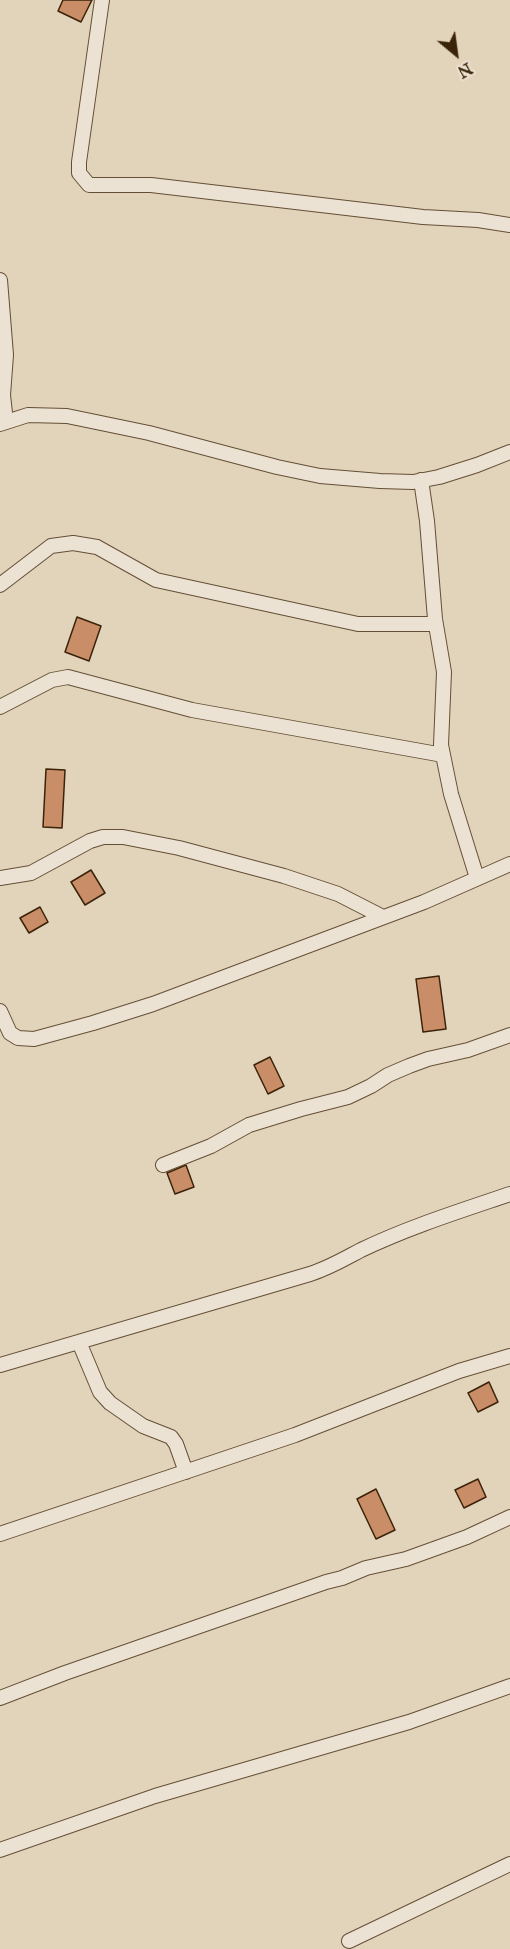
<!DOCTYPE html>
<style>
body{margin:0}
#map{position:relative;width:510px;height:1949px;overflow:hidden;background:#e2d3bb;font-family:"IM FELL Great Primer",serif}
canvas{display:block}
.north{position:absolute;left:426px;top:24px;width:60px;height:60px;-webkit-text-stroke:4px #ece2d3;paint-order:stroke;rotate:151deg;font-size:16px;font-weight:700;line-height:24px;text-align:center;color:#3a2308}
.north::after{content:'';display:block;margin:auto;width:21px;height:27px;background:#3a2308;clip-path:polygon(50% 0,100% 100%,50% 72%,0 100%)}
</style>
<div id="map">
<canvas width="510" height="1949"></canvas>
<div class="north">N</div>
</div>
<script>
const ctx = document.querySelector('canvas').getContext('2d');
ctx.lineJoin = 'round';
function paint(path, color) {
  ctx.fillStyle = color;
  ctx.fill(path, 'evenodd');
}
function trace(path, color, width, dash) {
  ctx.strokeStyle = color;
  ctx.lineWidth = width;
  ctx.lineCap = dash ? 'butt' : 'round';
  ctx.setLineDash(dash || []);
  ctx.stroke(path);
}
const building = new Path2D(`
 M 63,0 L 92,0 L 81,22 L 58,11 Z
 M 77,617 L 101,626 L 89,661 L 65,652 Z
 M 46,769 L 65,770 L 62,828 L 43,827 Z
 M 91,870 L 105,893 L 85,905 L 71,882 Z
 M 40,907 L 48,922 L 29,933 L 20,918 Z
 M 439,976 L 446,1029 L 423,1032 L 416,979 Z
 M 270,1057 L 284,1086 L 268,1094 L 254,1065 Z
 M 186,1165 L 194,1187 L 175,1194 L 167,1173 Z
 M 489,1382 L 498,1402 L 478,1412 L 468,1393 Z
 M 478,1479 L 486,1497 L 464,1508 L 455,1490 Z
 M 376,1489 L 395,1530 L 376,1539 L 357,1499 Z`);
paint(building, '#c98e68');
trace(building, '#3a2308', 1.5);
const street = new Path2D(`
 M 102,0 L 79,162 L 79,173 L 89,185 L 151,185 L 423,217 L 478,220 L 510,225
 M 0,280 L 6,355 L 3,395 L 6,422
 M 0,424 L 28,415 L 67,416 L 149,433 L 277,467 L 320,476 L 380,481 L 413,482 L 439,477 L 477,465 L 510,452
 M 421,480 L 427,521 L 435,619 L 444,672 L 441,745 L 451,794 L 477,878
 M 0,585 L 51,546 L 73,543 L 97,547 L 156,580 L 358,624 L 435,624
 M 0,707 L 52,680 L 68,677 L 192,710 L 443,755
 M 0,878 L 31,873 L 90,841 L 103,837 L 123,837 L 179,848 L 284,876 L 338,894 L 383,917
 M 0,1011 L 10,1033 L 18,1038 L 34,1039 L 93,1023 L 153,1004 L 424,902 L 510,864
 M 163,1165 L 211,1146 L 249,1125 L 301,1109 L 348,1097 L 371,1086 L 388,1075 L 409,1066 L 428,1059 L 468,1050 L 510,1035
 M 79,1342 L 100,1392 L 110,1403 L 143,1426 L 171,1437 L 176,1444 L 186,1472
 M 0,1365 L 310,1274 C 329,1268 344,1259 361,1250 C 409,1227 460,1211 510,1194
 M 0,1534 L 295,1435 L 459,1371 L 510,1356
 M 0,1698 L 65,1673 L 326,1582 L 342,1578 L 366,1568 L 406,1559 L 467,1537 L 510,1517
 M 0,1850 L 155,1796 L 409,1722 L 510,1686
 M 349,1941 L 510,1864`);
trace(street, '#644f35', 16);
trace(street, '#ece2d3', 14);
</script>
